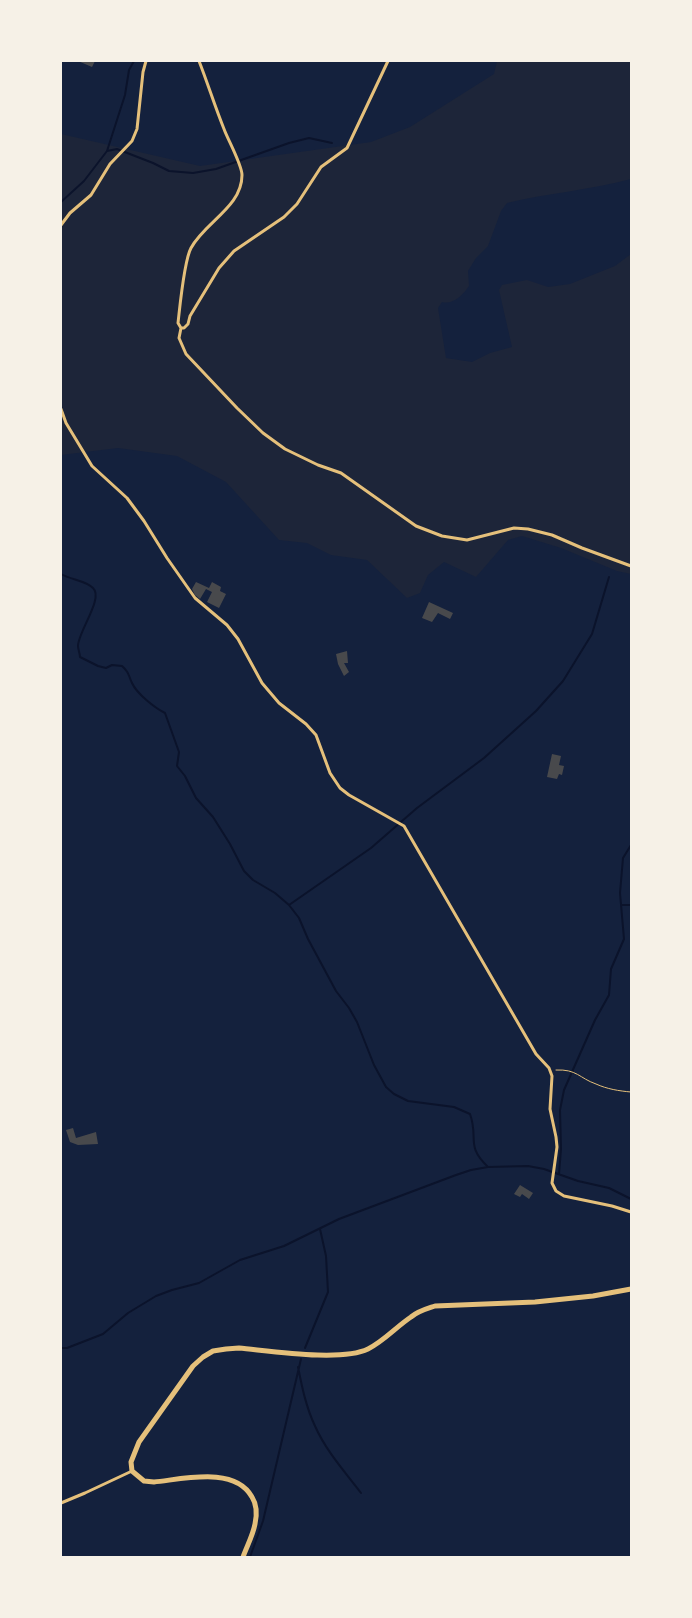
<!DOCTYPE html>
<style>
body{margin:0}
#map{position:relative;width:692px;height:1618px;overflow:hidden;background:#14213d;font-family:Figtree,sans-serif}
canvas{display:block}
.frame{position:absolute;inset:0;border:62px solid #f6f1e7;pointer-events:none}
</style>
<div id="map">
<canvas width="692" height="1618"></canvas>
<div class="frame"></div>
</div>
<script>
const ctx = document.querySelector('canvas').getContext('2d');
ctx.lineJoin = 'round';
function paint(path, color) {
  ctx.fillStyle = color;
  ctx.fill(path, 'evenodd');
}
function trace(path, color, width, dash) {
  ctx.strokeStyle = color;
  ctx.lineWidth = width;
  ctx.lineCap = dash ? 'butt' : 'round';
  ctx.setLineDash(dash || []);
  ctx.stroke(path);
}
paint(new Path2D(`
 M 497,61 L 631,61 L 631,179 C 590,190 548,193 507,203 L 501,211 L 488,246 L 476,258 L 468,271 L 469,286 C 463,295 453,305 442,302 L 438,308 L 446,358 L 472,362 L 490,353 L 512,347 L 499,290 L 502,285 L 527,280 L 548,287 L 570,284 L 615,266 L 631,254 L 631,574 L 617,571 L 561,548 L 522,536 L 508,540 L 476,577 L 444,562 L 428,575 L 420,593 L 407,598 L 367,560 L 331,555 L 307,543 L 279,540 L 226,482 L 177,456 L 118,448 L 61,455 L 61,134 L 200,166 L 371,142 L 410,127 L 494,74 Z`), '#1d2539');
trace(new Path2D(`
 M 107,151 L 117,149 L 153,163 L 169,171 L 193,173 L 216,169 L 289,143 L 309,138 L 332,143
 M 61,202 L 84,181 L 107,151 L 125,95 L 129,70 L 134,61
 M 61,574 C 71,580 85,580 93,588 C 104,598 78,632 78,646 C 78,649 80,654 80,657 L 98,666 L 106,668 L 112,665 L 122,666 C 130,673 128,675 132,683 C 137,694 155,708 165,713 L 179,752 L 177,766 L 185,776 L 196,798 L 213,817 L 230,844 L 244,871 L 253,880 L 275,893 L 289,905 L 299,918 L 308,939 L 336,991 L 349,1008 L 357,1022 L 374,1065 L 386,1087 L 394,1094 L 408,1101 L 454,1107 L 470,1114 C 479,1139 465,1145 488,1167 L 528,1166 L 544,1169 L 578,1181 L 609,1188 L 631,1199
 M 289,905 L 371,848 L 417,808 L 484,758 L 536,711 L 563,681 L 592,634 L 609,577
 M 621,905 L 631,905
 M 559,1174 L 561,1149 L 560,1110 L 564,1090 L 595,1020 L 609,995 L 611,969 L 624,939 L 620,893 L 623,858 L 631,845
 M 61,1348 L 67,1348 L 103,1334 L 128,1313 L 156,1296 L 172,1290 L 199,1283 L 240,1260 L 284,1246 L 339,1219 L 456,1175 L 471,1170 L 488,1167
 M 305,1348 L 328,1292 L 326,1256 L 320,1229
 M 298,1367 C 302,1387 306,1407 315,1426 C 326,1451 345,1472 361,1493
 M 250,1557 L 263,1521 L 301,1359`), '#0b132b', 2);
paint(new Path2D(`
 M 78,61 L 95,61 L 92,67 Z
 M 196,582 L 209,588 L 212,582 L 221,587 L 220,591 L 226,594 L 219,608 L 207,602 L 212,592 L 206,589 L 200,599 L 195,595 L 192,589 Z
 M 429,602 L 453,613 L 450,619 L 438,613 L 432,622 L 422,618 Z
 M 347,651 L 348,663 L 344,663 L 349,672 L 344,676 L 338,664 L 336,654 Z
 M 552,754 L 561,756 L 559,765 L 564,766 L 562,775 L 559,774 L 557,779 L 547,777 Z
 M 73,1128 L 76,1138 L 96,1132 L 98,1144 L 78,1145 L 70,1142 L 66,1130 Z
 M 520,1185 L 533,1193 L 529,1199 L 522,1194 L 520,1197 L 514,1194 Z`), '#48494c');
trace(new Path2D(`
 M 556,1070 C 577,1069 579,1078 596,1084 C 607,1089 619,1091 631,1092`), '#e5c07b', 1);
trace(new Path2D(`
 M 199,61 C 208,84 215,107 224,129 C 228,140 242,165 242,175 C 242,207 205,222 191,248 C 184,261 180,306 178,323 L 181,328 L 184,328 L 188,324 L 190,316 L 219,268 L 234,251 L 284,217 L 297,204 L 321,167 L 347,148 L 388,61
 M 61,225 L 70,213 L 91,195 L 110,164 L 132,141 L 137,129 L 143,72 L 146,61
 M 181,328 L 179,338 L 186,354 L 237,408 L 263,433 L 285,449 L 318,465 L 341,473 L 416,526 L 442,536 L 467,540 L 514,528 L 528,529 L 552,535 L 582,548 L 631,566
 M 61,409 L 66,423 L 92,466 L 127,498 L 144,521 L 167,558 L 195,598 L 227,625 L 238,639 L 262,683 L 279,703 L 306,724 L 316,735 L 330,773 L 340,788 L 349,795 L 404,826 L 536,1054 L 549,1068 L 552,1076 L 550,1109 L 556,1137 L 557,1147 L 552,1183 L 556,1191 L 564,1196 L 612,1206 L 631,1212
 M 61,1503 L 85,1493 L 132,1471`), '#e5c07b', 3);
trace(new Path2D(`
 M 243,1557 C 247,1546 253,1535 255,1524 C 257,1515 257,1505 252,1497 C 235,1466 184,1479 154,1482 L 144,1481 L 132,1471 L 131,1462 L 139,1442 L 193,1366 L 203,1357 L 213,1351 L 226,1349 L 239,1348 C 271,1351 341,1362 368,1349 C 384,1341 396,1327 411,1317 C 418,1311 426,1309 435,1306 L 535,1302 L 593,1296 L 631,1289`), '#e5c07b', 5);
</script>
